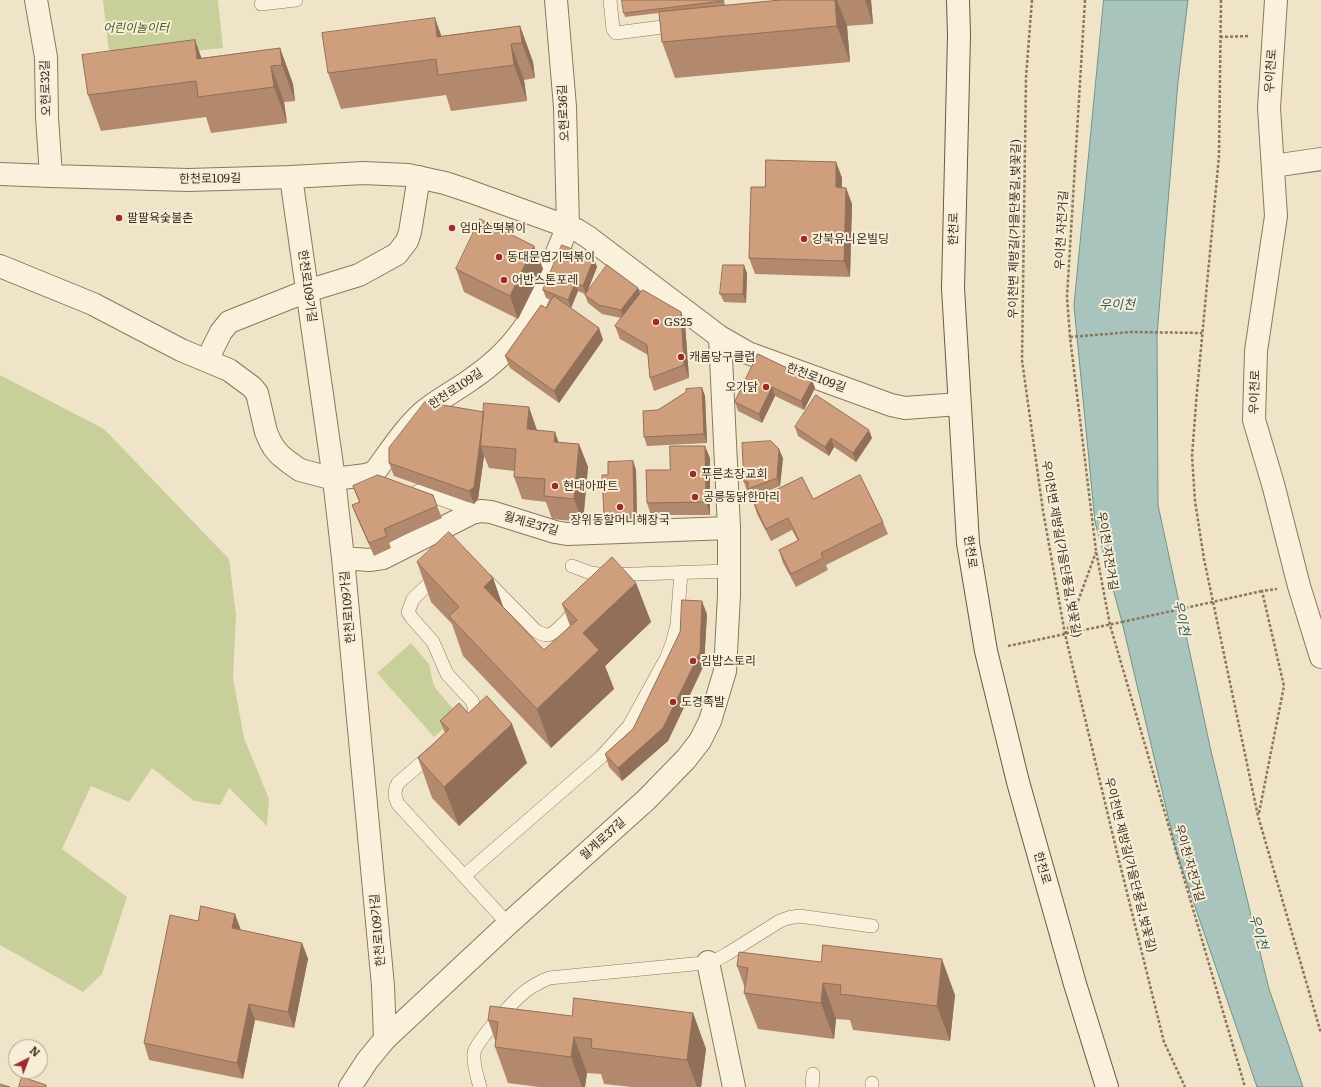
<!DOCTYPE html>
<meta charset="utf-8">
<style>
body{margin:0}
#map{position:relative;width:1321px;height:1087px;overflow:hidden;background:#f0e4c8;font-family:Literata,serif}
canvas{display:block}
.north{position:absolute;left:8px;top:1039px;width:40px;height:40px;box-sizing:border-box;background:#f7eed8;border:1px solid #ada18e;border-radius:50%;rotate:42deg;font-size:11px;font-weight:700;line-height:16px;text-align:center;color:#3d2e20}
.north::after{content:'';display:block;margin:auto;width:14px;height:18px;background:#9e2a2b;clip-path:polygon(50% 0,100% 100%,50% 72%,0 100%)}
</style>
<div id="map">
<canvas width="1321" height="1087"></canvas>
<div class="north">N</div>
</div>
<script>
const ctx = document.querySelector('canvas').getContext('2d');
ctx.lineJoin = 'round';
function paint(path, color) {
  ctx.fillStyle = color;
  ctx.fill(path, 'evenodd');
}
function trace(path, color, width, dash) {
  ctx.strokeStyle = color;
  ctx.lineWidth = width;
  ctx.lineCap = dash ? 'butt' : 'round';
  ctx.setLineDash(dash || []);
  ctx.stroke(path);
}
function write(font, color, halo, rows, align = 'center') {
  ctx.font = font + ' Literata,"Noto Sans KR",serif';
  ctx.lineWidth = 4;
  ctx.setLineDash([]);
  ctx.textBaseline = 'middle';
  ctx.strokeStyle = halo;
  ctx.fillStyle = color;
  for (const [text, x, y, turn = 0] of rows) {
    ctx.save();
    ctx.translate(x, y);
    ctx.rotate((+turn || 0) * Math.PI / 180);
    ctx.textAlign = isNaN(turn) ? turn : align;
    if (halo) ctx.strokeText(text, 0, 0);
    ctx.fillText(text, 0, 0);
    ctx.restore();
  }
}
paint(new Path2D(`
 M 103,0 L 218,0 L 223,48 L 110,60 Z
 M 0,375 L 104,429 L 229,559 L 236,615 L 233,678 L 244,738 L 269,799 L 267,826 L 229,788 L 220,805 L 194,801 L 152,768 L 129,802 L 91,786 L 62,849 L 127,897 L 102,974 L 83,992 L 0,945 Z
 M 411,643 L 429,664 L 433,683 L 436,689 L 455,711 L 452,721 L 434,737 L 377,673 Z`), '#c9cf9b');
const water = new Path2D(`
 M 1104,0 L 1188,0 L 1178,82 L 1157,335 L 1158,505 L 1211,751 L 1269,989 L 1303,1087 L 1257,1087 L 1177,854 L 1122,622 L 1095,522 L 1074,306 Z`);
paint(water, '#a9c4bc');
trace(water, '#6f938a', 1);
const service = new Path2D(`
 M 610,0 L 613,29 L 616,33 L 678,25
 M 261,4 L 296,0
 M 418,491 L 477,512
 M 572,566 L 591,573 L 605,575 L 729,571
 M 438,575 L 413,599 L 408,612 L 412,618 L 433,642 L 447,674 L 472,701 L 475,709 L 472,718 L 467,723
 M 486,580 L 536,631 C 540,633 543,635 548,635 C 557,633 572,614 579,607
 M 433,753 L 398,783 C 394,791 394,796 398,804 L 508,924
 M 464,876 L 601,757 L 629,726 L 666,659 L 672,644 L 677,625 L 681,572
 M 480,1087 C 477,1076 473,1065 474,1053 C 476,1041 516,998 527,990 C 534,985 542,981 549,978 L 704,963 L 718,959 L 727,954 L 780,921 L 788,918 L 799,916 L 872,926
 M 812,1087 L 813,1074
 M 872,1087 L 872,1083`);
const minor = new Path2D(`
 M 1273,166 L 1321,159
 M 0,174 L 51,176
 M 291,177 L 334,479 L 343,558 L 383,986 L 385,1039
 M 0,266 L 93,304 L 181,350 L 229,370 L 252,387 L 257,393 L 266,432 L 270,441 L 274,448 L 280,455 L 290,463 L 300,470 L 334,479 L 366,475 L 372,473 L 377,469 C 391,450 405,428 423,412 C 438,399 457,390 473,378 C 495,363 514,344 528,322 L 568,226 L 565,107 L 556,0
 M 207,360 L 221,332 L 229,322 L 307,291 L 359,275 L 397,254 L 407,241 L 410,232 L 419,177
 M 343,558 L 369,560 L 383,558 L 472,513 L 481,511 L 491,512 L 555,532 L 567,534 L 729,528
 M 708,962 L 734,1087`);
const tertiary = new Path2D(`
 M 36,0 L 46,57 L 47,117 L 51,176 L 188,180 L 291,177 L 363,173 L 408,175 L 445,183 L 469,191 L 577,230 L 588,237 L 720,337 L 748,353 L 891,405 L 905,408 L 959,404
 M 1276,0 L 1269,108 L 1276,216 L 1256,351 L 1254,420 L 1273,484 L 1299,586 L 1321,657
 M 350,1087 L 367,1061 L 385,1039 L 508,924 L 646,800 L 686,759 L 700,741 L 710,721 L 725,671 L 729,595 L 729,528 L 720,337`);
const secondary = new Path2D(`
 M 958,0 L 959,35 L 953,288 L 968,543 L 986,651 L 1018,782 L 1075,984 L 1107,1087`);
trace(service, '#8d765c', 14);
trace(minor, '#8d765c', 24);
trace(tertiary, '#8d765c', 24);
trace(secondary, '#6f573f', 24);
trace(new Path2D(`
 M 1032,0 L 1026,77 L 1022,360 L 1043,511 L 1065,634 L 1112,832 L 1164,1042 L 1185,1087
 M 1085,0 L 1067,297 L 1070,337 L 1096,551 L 1110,625 L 1245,1087
 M 1221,0 L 1219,156 L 1197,391 L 1192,456 L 1195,501 L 1204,559 L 1258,816 L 1321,1033
 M 1220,37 L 1250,36
 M 1070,337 L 1131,332 L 1202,333
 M 1066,634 L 1096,552
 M 1008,646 L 1122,622
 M 1259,813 L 1284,686 L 1262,591 L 1277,589`), '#8d765c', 2.5, [3, 2]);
trace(service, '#faf1dc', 13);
trace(minor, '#faf1dc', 22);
trace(tertiary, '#faf1dc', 22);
trace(secondary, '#faf1dc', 22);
trace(new Path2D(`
 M 1122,622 L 1262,591`), '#8d765c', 2.5, [3, 2]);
paint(new Path2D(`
 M 724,0 L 725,5 L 708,7 L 781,0 L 871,0 L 873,24 L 847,26 L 850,62 L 675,78 L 662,42 L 659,13 L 625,17 L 624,13 Z
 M 520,26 L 533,62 L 535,78 L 524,80 L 527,101 L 451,111 L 446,95 L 341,109 L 328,73 L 441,36 Z
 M 195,40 L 201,58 L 280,48 L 293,84 L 295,101 L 284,102 L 287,123 L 211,133 L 206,117 L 101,131 L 88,95 Z
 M 836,162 L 842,178 L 842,188 L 846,188 L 852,204 L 850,277 L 755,274 L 749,258 L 765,187 Z
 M 534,246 L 543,269 L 518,319 L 464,292 L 456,269 Z
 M 594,258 L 597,267 L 587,292 L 638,288 L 640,294 L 681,312 L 685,324 L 689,378 L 654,391 L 650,378 L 648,355 L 620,339 L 615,326 L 621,318 L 602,314 L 588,303 L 585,295 L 585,294 L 578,291 L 571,308 L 599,328 L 603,340 L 559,403 L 510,368 L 505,356 L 546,308 L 552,300 L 546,298 L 543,290 Z
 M 747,273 L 746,303 L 724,302 L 720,294 Z
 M 758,354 L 812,380 L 815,388 L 804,410 L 775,396 L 762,423 L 738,411 L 735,402 Z
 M 702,388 L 705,396 L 707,443 L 647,446 L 644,437 L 658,410 Z
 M 795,427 L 872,438 L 856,462 L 834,447 L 829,456 L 798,436 Z
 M 537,430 L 559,442 L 579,444 L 588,467 L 583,522 L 552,519 L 546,502 L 522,499 L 514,477 L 514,471 L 489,468 L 484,456 L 478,499 L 474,504 L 394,476 L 389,463 Z
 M 710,458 L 710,515 L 651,515 L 647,503 L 670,470 Z
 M 783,458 L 780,486 L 751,498 L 749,490 L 747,491 L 744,482 Z
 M 633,461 L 636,470 L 637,524 L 607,524 L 604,516 L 608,475 Z
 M 353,486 L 437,506 L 442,518 L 389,542 L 391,548 L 374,556 L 357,518 L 352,505 L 359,502 Z
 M 813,499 L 883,522 L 888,534 L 826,565 L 828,570 L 796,587 L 783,563 L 779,550 L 798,541 L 792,530 L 771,541 L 757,514 L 753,501 Z
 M 417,562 L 493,578 L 503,607 L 544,650 L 570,626 L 562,604 L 636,583 L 651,622 L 605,666 L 614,689 L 551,748 L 463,656 L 452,624 L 431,602 Z
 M 707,614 L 704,665 L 668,741 L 622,781 L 609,767 L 605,754 L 633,729 Z
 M 468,713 L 527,763 L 459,826 L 432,798 L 418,758 L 445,733 L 440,721 Z
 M 241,930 L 302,943 L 308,959 L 294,1028 L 255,1020 L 243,1079 L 149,1060 L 144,1043 Z
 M 737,966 L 955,995 L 950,1041 L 853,1030 L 850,1020 L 836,1019 L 834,1039 L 758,1029 L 744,993 L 745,988 Z
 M 693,1013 L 706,1049 L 701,1087 L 632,1087 L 604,1084 L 601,1074 L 587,1073 L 585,1087 L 539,1087 L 508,1083 L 495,1047 L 496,1043 L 488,1020 L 572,1016 Z`), '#b2896c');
paint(new Path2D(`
 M 835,0 L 837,0 L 847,26 L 850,62 L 837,26 Z
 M 865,0 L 871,0 L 873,24 Z
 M 435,18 L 448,54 L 437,37 Z
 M 520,26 L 533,62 L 535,78 L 522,43 Z
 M 195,40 L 208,76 L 197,59 Z
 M 511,44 L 524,80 L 527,101 L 514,65 Z
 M 280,48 L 293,84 L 295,101 L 282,65 Z
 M 271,66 L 284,102 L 287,123 L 274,87 Z
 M 836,162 L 842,178 L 841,204 L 836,187 Z
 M 846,188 L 852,204 L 850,277 L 844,261 Z
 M 534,246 L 543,269 L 518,319 L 510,296 Z
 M 594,258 L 597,267 L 586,295 L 583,286 Z
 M 744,265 L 747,273 L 746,303 L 743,294 Z
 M 575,283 L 578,291 L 571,308 L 568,300 Z
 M 638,288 L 641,296 L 624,318 L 621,310 Z
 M 681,312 L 685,324 L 689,378 L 684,365 Z
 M 599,328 L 603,340 L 559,403 L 554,391 Z
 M 812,380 L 815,388 L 804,410 L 801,401 Z
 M 772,387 L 775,396 L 762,423 L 759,414 Z
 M 702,388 L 705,396 L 707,443 L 704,434 Z
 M 529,407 L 537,430 L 535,452 L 527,429 Z
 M 484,412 L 481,446 L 484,456 L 478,499 L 474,504 L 469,491 Z
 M 869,430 L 872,438 L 856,462 L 853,453 Z
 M 555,432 L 563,455 L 554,442 Z
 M 831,438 L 834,447 L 829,456 L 825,447 Z
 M 579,444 L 588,467 L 583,522 L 574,499 Z
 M 705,446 L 710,458 L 710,515 L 706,502 Z
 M 779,449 L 783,458 L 780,486 L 777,478 Z
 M 633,461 L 636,470 L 637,524 L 634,515 Z
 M 493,578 L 507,618 L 484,587 Z
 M 636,583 L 651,622 L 605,666 L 614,689 L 551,748 L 537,709 L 583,633 Z
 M 702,601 L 707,614 L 704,665 L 668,741 L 622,781 L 618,768 Z
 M 512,724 L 527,763 L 459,826 L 444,787 Z
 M 235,914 L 241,930 L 232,928 Z
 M 302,943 L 308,959 L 294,1028 L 288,1012 Z
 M 942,959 L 955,995 L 950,1041 L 937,1006 Z
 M 823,983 L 836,1019 L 834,1039 L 821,1003 Z
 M 249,1004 L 255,1020 L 243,1079 L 237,1063 Z
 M 693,1013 L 706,1049 L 701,1087 L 697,1087 L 687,1060 Z
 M 574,1037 L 587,1073 L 585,1087 L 582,1087 L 571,1057 Z`), '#916f58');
const building = new Path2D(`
 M 622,0 L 723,0 L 723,1 L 624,13 Z
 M 781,0 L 835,0 L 837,26 L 662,42 L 659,12 Z
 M 435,18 L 437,37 L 520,26 L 522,43 L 511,44 L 514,65 L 438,75 L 436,59 L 328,73 L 322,33 Z
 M 195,40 L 197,59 L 280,48 L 282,65 L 271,66 L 274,87 L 198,97 L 196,81 L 88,95 L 82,55 Z
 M 766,160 L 836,162 L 836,187 L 846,188 L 844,261 L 749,258 L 751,187 L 765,187 Z
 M 480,219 L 534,246 L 510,296 L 456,269 Z
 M 562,245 L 594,258 L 583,286 L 575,283 L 568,300 L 543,290 Z
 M 607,265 L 638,288 L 621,310 L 599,305 L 585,295 Z
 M 723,265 L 744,265 L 743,294 L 720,294 Z
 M 643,290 L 681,312 L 684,365 L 650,378 L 647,345 L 615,326 Z
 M 554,296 L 599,328 L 554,391 L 505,356 L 541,305 L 546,308 Z
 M 758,354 L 812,380 L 801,401 L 772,387 L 759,414 L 735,402 Z
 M 702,388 L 704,434 L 644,437 L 643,411 L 658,410 L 686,392 L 686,389 Z
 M 816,395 L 869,430 L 853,453 L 831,438 L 825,447 L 795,427 Z
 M 425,402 L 484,412 L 482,426 L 474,487 L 469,491 L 389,463 L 389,448 Z
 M 484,403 L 529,407 L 527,429 L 555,432 L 554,442 L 579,444 L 574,499 L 544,496 L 545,479 L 514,477 L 516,449 L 481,446 Z
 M 771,441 L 779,449 L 777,478 L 748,489 L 748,482 L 744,482 L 742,443 Z
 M 670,446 L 705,446 L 706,502 L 647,503 L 646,470 L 670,470 Z
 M 633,461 L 634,515 L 604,516 L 602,475 L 608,475 L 608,462 Z
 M 378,475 L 433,495 L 437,506 L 384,529 L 387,536 L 369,543 L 352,505 L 360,502 L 353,486 Z
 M 860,475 L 883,522 L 821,553 L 823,558 L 791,574 L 779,550 L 799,540 L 788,518 L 766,529 L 753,501 L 802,477 L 813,499 Z
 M 449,532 L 493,578 L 484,587 L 544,650 L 577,620 L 562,604 L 612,557 L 636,583 L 583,633 L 599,650 L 537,709 L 449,616 L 459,607 L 417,562 Z
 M 682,600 L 702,601 L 700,652 L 663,728 L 618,768 L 605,754 L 633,729 L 680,632 Z
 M 487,696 L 512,724 L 444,787 L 418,758 L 449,729 L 440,721 L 459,703 L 468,713 Z
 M 201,906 L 235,914 L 232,928 L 302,943 L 288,1012 L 249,1004 L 237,1063 L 144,1043 L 170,915 L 198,921 Z
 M 823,945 L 942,959 L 937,1006 L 840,994 L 841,985 L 823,983 L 821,1003 L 744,993 L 748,968 L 737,966 L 739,952 L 821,962 Z
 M 574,998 L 693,1013 L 687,1060 L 591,1048 L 592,1039 L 574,1037 L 571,1057 L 495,1047 L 498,1022 L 488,1020 L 490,1006 L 572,1016 Z
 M 22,1077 L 46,1085 L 46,1087 L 19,1087 Z
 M 0,1084 L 10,1087 L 0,1087 Z`);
paint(building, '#cf9f7d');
trace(building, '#916f58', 1);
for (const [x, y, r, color] of [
 [119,218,4,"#9e2a2b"],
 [452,228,4,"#9e2a2b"],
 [804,239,4,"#9e2a2b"],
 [499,257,4,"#9e2a2b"],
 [504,280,4,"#9e2a2b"],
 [656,322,4,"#9e2a2b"],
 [681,357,4,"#9e2a2b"],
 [766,387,4,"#9e2a2b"],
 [693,474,4,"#9e2a2b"],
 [555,486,4,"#9e2a2b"],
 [695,497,4,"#9e2a2b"],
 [620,507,4,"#9e2a2b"],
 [693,661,4,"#9e2a2b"],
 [673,702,4,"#9e2a2b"]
]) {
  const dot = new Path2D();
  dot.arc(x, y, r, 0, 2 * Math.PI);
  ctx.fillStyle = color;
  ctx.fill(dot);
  trace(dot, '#f7eed8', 1.5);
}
write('italic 12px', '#4d5a26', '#f7eed8', [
 ["어린이놀이터",136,28]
]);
write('12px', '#3d2e20', '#f7eed8', [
 ["우이천로",1271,71,-86],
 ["오현로32길",46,88,-92],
 ["오현로36길",564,113,-93],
 ["한천로109길",210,179,-1],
 ["한천로",954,229,-89],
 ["우이천변 제방길(가을단풍길,벚꽃길)",1015,229,-89],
 ["우이천 자전거길",1062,230,-87],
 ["한천로109가길",307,286,82],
 ["한천로109길",816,378,20],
 ["한천로109길",456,389,-34],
 ["우이천로",1255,392,-88],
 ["월계로37길",531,524,16],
 ["우이천변 제방길(가을단풍길,벚꽃길)",1061,549,80],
 ["우이천 자전거길",1107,551,81],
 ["한천로",970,552,82],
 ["한천로109가길",348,607,-95],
 ["월계로37길",603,839,-42],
 ["우이천 자전거길",1189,863,74],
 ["우이천변 제방길(가을단풍길,벚꽃길)",1130,865,76],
 ["한천로",1042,868,74],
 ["한천로109가길",378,930,-95]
]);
write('12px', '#3d2e20', '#f7eed8', [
 ["팔팔육숯불촌",127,218],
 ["엄마손떡볶이",460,228],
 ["강북유니온빌딩",812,239],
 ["동대문엽기떡볶이",507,257],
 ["어반스톤포레",512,280],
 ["GS25",664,322],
 ["캐롬당구클럽",689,357],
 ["오가닭",758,387,"right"],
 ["푸른초장교회",701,474],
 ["현대아파트",563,486],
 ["공릉동닭한마리",703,497],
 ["장위동할머니해장국",620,520,"center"],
 ["김밥스토리",701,661],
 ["도경족발",681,702]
], 'left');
write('italic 13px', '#2f5d5a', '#f7eed8', [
 ["우이천",1117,305],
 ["우이천",1181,618,78],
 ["우이천",1258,932,74]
]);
</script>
